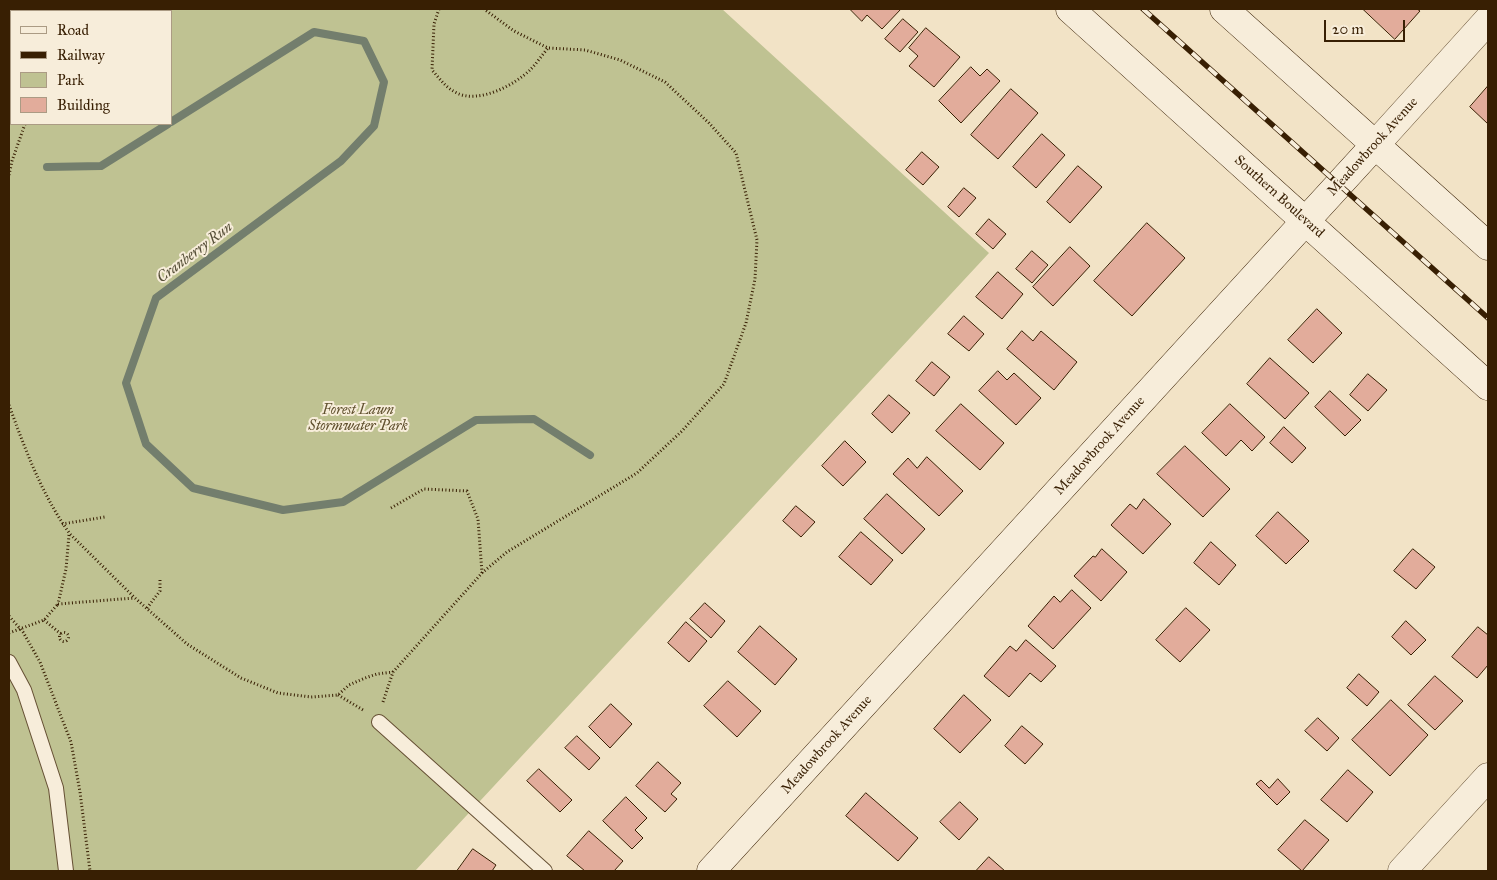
<!DOCTYPE html>
<style>
body{margin:0}
#map{position:relative;width:1497px;height:880px;overflow:hidden;background:#f2e3c6;font-family:"IM FELL Great Primer",serif}
canvas{display:block}
.frame{position:absolute;inset:0;border:10px solid #381f03;pointer-events:none}
.legend{position:absolute;left:10px;top:10px;width:162px;height:115px;box-sizing:border-box;background:#f7edda;border:1px solid #ab9b84;margin:0;padding:6px 9px;list-style:none;font-size:15px;color:#381f03}
.legend li{display:flex;align-items:center;gap:10px;height:25px}
.legend b{width:25px;border:1px solid #ab9b84}
.scale{position:absolute;left:1324px;top:20px;width:81px;height:22px;box-sizing:border-box;border:2px solid #381f03;border-top:0;padding-left:6px;font-size:15px;line-height:18px;white-space:nowrap;color:#381f03;-webkit-text-stroke:4px #f7edda;paint-order:stroke}
</style>
<div id="map">
<canvas width="1497" height="880"></canvas>
<div class="frame"></div>
<ul class="legend">
<li><b style="height:6px;background:#f7edda"></b>Road</li>
<li><b style="height:6px;background:#381f03"></b>Railway</li>
<li><b style="height:14px;background:#bfc292"></b>Park</li>
<li><b style="height:14px;background:#e2ac9b"></b>Building</li>
</ul>
<div class="scale">20 m</div>
</div>
<script>
const ctx = document.querySelector('canvas').getContext('2d');
ctx.lineJoin = 'round';
function paint(path, color) {
  ctx.fillStyle = color;
  ctx.fill(path, 'evenodd');
}
function trace(path, color, width, dash) {
  ctx.strokeStyle = color;
  ctx.lineWidth = width;
  ctx.lineCap = dash ? 'butt' : 'round';
  ctx.setLineDash(dash || []);
  ctx.stroke(path);
}
function write(font, color, halo, rows, align = 'center') {
  ctx.font = font + ' "IM FELL Great Primer",serif';
  ctx.lineWidth = 4;
  ctx.setLineDash([]);
  ctx.textBaseline = 'middle';
  ctx.strokeStyle = halo;
  ctx.fillStyle = color;
  for (const [text, x, y, turn = 0] of rows) {
    ctx.save();
    ctx.translate(x, y);
    ctx.rotate((+turn || 0) * Math.PI / 180);
    ctx.textAlign = isNaN(turn) ? turn : align;
    if (halo) ctx.strokeText(text, 0, 0);
    ctx.fillText(text, 0, 0);
    ctx.restore();
  }
}
paint(new Path2D(`
 M 52,9 L 722,9 L 989,253 L 415,871 L 9,871 L 9,56 L 11,54 L 11,124 L 171,124 L 171,11 L 50,11 Z`), '#bfc292');
trace(new Path2D(`
 M 171,122 L 314,32 L 364,41 L 384,82 L 374,126 L 341,161 L 156,298 L 126,383 L 146,444 L 193,488 L 283,510 L 343,502 L 476,420 L 534,419 L 590,455
 M 47,167 L 101,166 L 168,124`), '#737e6d', 8);
const building = new Path2D(`
 M 850,9 L 901,9 L 882,29 L 867,15 L 862,21 Z
 M 1363,9 L 1417,9 L 1420,11 L 1395,39 Z
 M 903,19 L 918,32 L 900,52 L 885,39 Z
 M 926,28 L 960,57 L 934,87 L 909,66 L 918,56 L 909,48 Z
 M 971,67 L 980,76 L 987,69 L 1000,81 L 961,123 L 939,101 Z
 M 1488,86 L 1488,124 L 1470,107 Z
 M 1011,89 L 1038,113 L 998,159 L 971,135 Z
 M 1042,134 L 1065,155 L 1036,188 L 1013,167 Z
 M 922,152 L 939,167 L 923,185 L 906,170 Z
 M 1078,166 L 1102,187 L 1070,223 L 1047,202 Z
 M 964,188 L 976,198 L 959,217 L 948,207 Z
 M 989,219 L 1006,234 L 993,249 L 976,234 Z
 M 1147,223 L 1185,258 L 1132,316 L 1094,281 Z
 M 1070,247 L 1090,266 L 1053,306 L 1033,287 Z
 M 1032,251 L 1048,265 L 1032,283 L 1016,269 Z
 M 998,272 L 1023,294 L 1002,319 L 976,297 Z
 M 1317,309 L 1342,333 L 1313,363 L 1288,340 Z
 M 964,316 L 984,334 L 969,351 L 948,334 Z
 M 1022,331 L 1033,341 L 1041,331 L 1077,362 L 1054,390 L 1007,349 Z
 M 1270,358 L 1309,393 L 1285,419 L 1247,384 Z
 M 932,362 L 950,377 L 934,396 L 916,381 Z
 M 998,371 L 1007,380 L 1014,373 L 1041,398 L 1016,425 L 979,391 Z
 M 1368,374 L 1387,390 L 1368,411 L 1350,395 Z
 M 1330,391 L 1361,420 L 1345,436 L 1315,407 Z
 M 889,395 L 910,413 L 892,433 L 872,414 Z
 M 961,404 L 1004,443 L 980,470 L 936,431 Z
 M 1230,404 L 1265,437 L 1252,451 L 1241,440 L 1226,456 L 1202,433 Z
 M 1284,427 L 1306,448 L 1292,463 L 1270,443 Z
 M 845,441 L 866,462 L 843,486 L 822,466 Z
 M 1185,446 L 1230,489 L 1203,517 L 1157,474 Z
 M 927,457 L 963,491 L 939,516 L 893,474 L 908,458 L 917,468 Z
 M 887,494 L 925,529 L 902,554 L 864,519 Z
 M 1144,499 L 1171,524 L 1143,554 L 1111,525 L 1130,504 L 1136,509 Z
 M 796,506 L 815,522 L 801,537 L 783,521 Z
 M 1278,512 L 1309,541 L 1286,564 L 1256,536 Z
 M 861,532 L 893,560 L 871,585 L 839,557 Z
 M 1211,542 L 1236,565 L 1219,585 L 1194,563 Z
 M 1102,549 L 1127,572 L 1101,601 L 1074,576 L 1093,556 L 1095,557 Z
 M 1413,549 L 1435,567 L 1416,589 L 1394,571 Z
 M 1072,590 L 1091,608 L 1053,649 L 1028,626 L 1054,596 L 1060,602 Z
 M 705,603 L 725,621 L 711,638 L 690,619 Z
 M 1186,608 L 1210,630 L 1180,662 L 1156,640 Z
 M 1406,621 L 1426,640 L 1411,655 L 1392,637 Z
 M 686,622 L 707,641 L 689,662 L 668,643 Z
 M 760,626 L 797,659 L 775,685 L 738,652 Z
 M 1478,627 L 1488,635 L 1488,665 L 1477,678 L 1452,657 Z
 M 1026,640 L 1056,666 L 1041,682 L 1030,673 L 1009,697 L 984,676 L 1010,646 L 1016,651 Z
 M 1359,674 L 1379,692 L 1367,706 L 1347,688 Z
 M 1435,676 L 1463,701 L 1435,730 L 1408,705 Z
 M 728,681 L 761,711 L 737,737 L 704,706 Z
 M 964,695 L 991,720 L 960,753 L 934,729 Z
 M 1391,700 L 1428,735 L 1390,776 L 1352,740 Z
 M 611,704 L 632,724 L 610,748 L 589,727 Z
 M 1318,718 L 1339,738 L 1327,751 L 1305,731 Z
 M 1022,726 L 1043,744 L 1025,764 L 1005,746 Z
 M 577,736 L 600,758 L 589,770 L 565,748 Z
 M 658,762 L 681,783 L 671,794 L 677,799 L 665,812 L 636,786 Z
 M 539,769 L 572,800 L 560,812 L 527,781 Z
 M 1348,770 L 1373,792 L 1347,822 L 1321,800 Z
 M 1278,779 L 1290,792 L 1277,805 L 1256,784 L 1261,780 L 1269,788 Z
 M 866,793 L 918,838 L 898,861 L 846,816 Z
 M 626,797 L 647,818 L 635,830 L 643,838 L 632,849 L 603,821 Z
 M 960,802 L 978,819 L 959,840 L 940,822 Z
 M 1305,820 L 1329,840 L 1302,871 L 1278,850 Z
 M 589,831 L 623,861 L 614,871 L 585,871 L 567,856 Z
 M 473,849 L 496,865 L 492,871 L 457,871 Z
 M 989,857 L 1005,871 L 976,871 Z`);
paint(building, '#e2ac9b');
trace(building, '#381f03', 1);
const lane = new Path2D(`
 M 9,662 L 24,690 L 56,788 L 66,871
 M 379,722 L 545,871`);
const street = new Path2D(`
 M 1375,145 L 1488,20
 M 1402,871 L 1488,777`);
const secondary = new Path2D(`
 M 1070,9 L 1488,386
 M 1224,9 L 1488,246
 M 711,871 L 1375,145`);
trace(lane, '#665034', 16);
trace(street, '#665034', 29);
trace(secondary, '#381f03', 29);
trace(new Path2D(`
 M 439,9 L 434,24 L 432,70 C 440,79 446,88 457,93 C 479,104 515,85 531,69 C 537,63 542,55 548,48
 M 111,11 L 114,9
 M 9,175 L 12,161 L 25,124
 M 9,405 C 25,449 42,495 70,534 L 135,598 L 187,644 L 241,678 L 278,693 L 311,697 L 338,695 L 349,685 L 365,678 L 377,674 L 393,672
 M 391,508 L 424,489 L 467,491 L 478,519 L 482,573
 M 62,524 L 105,517
 M 69,535 L 66,569 L 58,604 L 134,598
 M 147,608 L 160,591 L 160,578
 M 9,616 L 23,632 L 40,662 L 71,742 L 80,792 L 90,871
 M 44,620 L 61,634
 M59.5 637a4.5 4.5 0 1 1 9 0a4.5 4.5 0 1 1-9 0Z
 M 9,633 L 44,620 L 58,604
 M 338,695 L 363,710
 M 383,702 L 393,672 L 482,573 L 507,552 L 637,473 L 682,431 L 724,384 L 746,323 L 755,279 L 757,240 L 736,153 L 709,123 L 665,82 L 620,60 L 585,50 L 548,48 L 514,31 L 484,9`), '#381f03', 3, [1, 2.5]);
trace(lane, '#f7edda', 14);
trace(street, '#f7edda', 28);
trace(secondary, '#f7edda', 28);
const rail = new Path2D(`
 M 1143,9 L 1488,318`);
trace(rail, '#381f03', 5.5);
trace(rail, '#f7edda', 4, [11]);
write('14px', '#381f03', '#f7edda', [
 ["Meadowbrook Avenue",1373,147,-48],
 ["Southern Boulevard",1279,197,42],
 ["Meadowbrook Avenue",1100,446,-48],
 ["Meadowbrook Avenue",827,745,-48]
]);
write('italic 14px', '#60502e', '#f7edda', [
 ["Forest Lawn",358,411],
 ["Stormwater Park",358,427]
]);
write('italic 15px', '#564f38', '#f7edda', [
 ["Cranberry Run",195,253,-37]
]);
</script>
